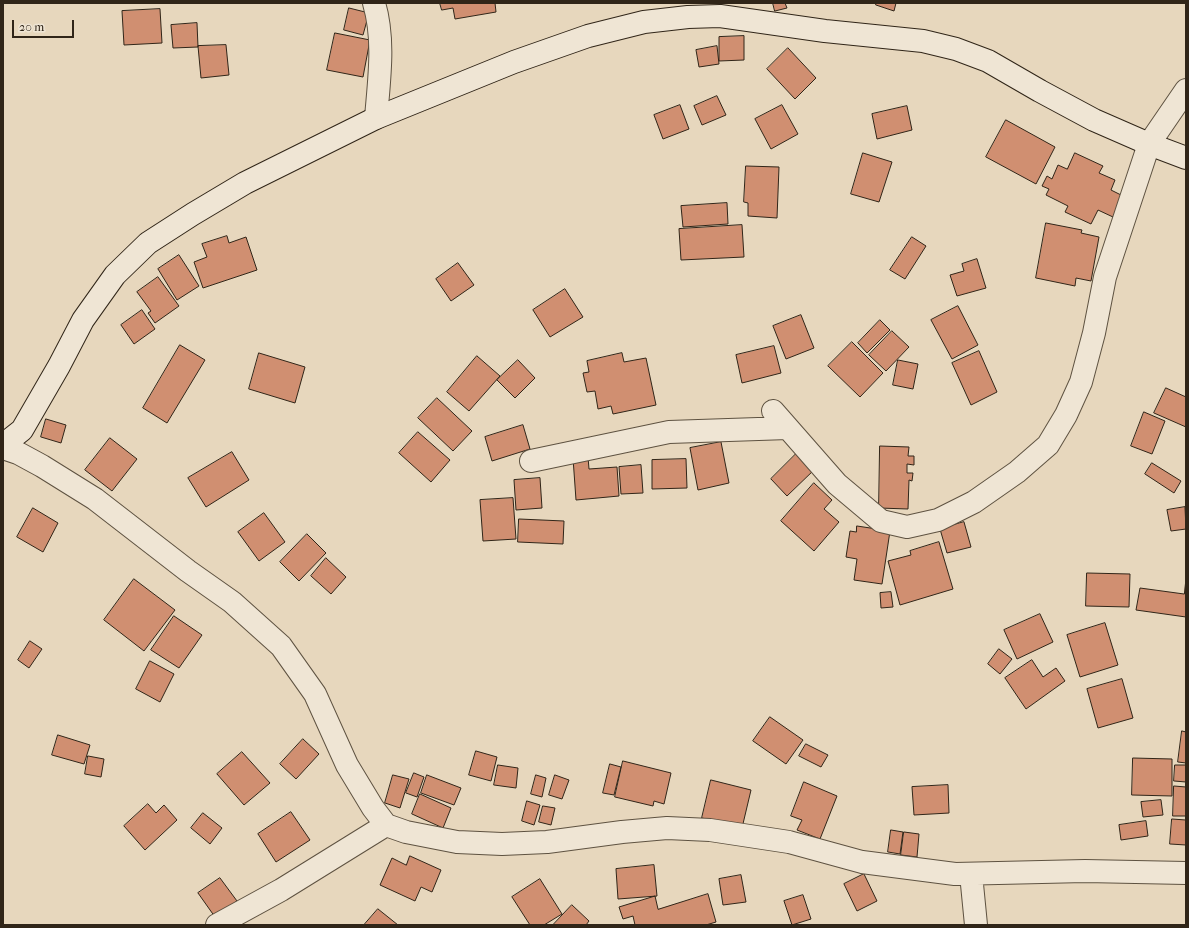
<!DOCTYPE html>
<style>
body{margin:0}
#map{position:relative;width:1189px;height:928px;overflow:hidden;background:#e7d7bd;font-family:"IM FELL French Canon",serif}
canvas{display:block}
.frame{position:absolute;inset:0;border:4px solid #302518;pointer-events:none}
.scale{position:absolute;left:12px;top:20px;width:62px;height:18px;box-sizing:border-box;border:2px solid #302518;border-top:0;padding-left:5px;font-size:12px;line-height:14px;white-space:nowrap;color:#302518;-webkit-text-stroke:3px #efe5d4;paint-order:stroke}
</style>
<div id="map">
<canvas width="1189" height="928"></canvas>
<div class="frame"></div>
<div class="scale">20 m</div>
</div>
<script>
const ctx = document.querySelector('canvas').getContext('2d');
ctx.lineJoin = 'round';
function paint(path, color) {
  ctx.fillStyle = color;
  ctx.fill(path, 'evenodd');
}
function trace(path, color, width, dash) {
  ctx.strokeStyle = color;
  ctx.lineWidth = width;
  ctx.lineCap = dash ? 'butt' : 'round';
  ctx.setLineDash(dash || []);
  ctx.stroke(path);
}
const building = new Path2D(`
 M 440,3 L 495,3 L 496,12 L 455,19 L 453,8 L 442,10 Z
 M 773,3 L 785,3 L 787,8 L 775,11 Z
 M 876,3 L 896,3 L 894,11 L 876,5 Z
 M 349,8 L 369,13 L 363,35 L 344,30 Z
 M 160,9 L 162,43 L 124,45 L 122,11 Z
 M 197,23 L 198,47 L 173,48 L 171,25 Z
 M 335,33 L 370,40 L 363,77 L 327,70 Z
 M 744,36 L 744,60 L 719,61 L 719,37 Z
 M 226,45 L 229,75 L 201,78 L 198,46 Z
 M 717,46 L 719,64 L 699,67 L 696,50 Z
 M 788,48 L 816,78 L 795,99 L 767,69 Z
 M 717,96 L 726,115 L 702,125 L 694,106 Z
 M 680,105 L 689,129 L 663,139 L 654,115 Z
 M 782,105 L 798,134 L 771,149 L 755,119 Z
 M 907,106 L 912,130 L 877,139 L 872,114 Z
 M 1006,120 L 1055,147 L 1036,184 L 986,157 Z
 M 863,153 L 892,162 L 879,202 L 851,194 Z
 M 1075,153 L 1103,166 L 1099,173 L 1115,180 L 1111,190 L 1123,196 L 1113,217 L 1098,210 L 1091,224 L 1065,212 L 1068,206 L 1046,195 L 1049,189 L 1042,186 L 1047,176 L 1052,179 L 1058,165 L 1067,169 Z
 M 746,166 L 779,167 L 777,218 L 748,216 L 748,203 L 744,202 Z
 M 727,203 L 728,224 L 683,227 L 681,206 Z
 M 1046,223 L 1082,230 L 1081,233 L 1099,237 L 1091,281 L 1076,278 L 1075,286 L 1036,278 Z
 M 742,225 L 744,257 L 681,260 L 679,229 Z
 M 227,236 L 229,243 L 246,237 L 257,270 L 203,288 L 194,262 L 207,257 L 202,244 Z
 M 912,237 L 926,246 L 905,279 L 890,270 Z
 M 179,255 L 199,286 L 177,300 L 158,269 Z
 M 977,259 L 986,288 L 957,296 L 950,275 L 964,271 L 962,264 Z
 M 458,263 L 474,285 L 451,301 L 436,279 Z
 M 158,277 L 179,306 L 155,323 L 148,313 L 151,311 L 137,292 Z
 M 565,289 L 583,317 L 550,337 L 533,310 Z
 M 958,306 L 978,345 L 952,359 L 931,320 Z
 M 142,310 L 155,329 L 134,344 L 121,325 Z
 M 801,315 L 814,348 L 786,359 L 773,326 Z
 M 880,320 L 890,330 L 867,353 L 858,343 Z
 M 892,331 L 909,347 L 886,371 L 869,355 Z
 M 852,342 L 883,373 L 860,397 L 828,366 Z
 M 180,345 L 205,360 L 167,423 L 143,408 Z
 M 774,346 L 781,373 L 742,383 L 736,355 Z
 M 979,351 L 997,392 L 971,405 L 952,363 Z
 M 259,353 L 305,367 L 295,403 L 249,389 Z
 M 622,353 L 624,362 L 646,358 L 656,405 L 613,414 L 611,406 L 598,409 L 595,391 L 587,392 L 583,373 L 589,372 L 587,361 Z
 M 477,356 L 500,376 L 469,411 L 447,392 Z
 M 518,360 L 535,378 L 515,398 L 497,380 Z
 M 898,360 L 918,364 L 913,389 L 893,385 Z
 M 1166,388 L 1186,397 L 1186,427 L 1154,413 Z
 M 437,398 L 472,431 L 453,451 L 418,418 Z
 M 1144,412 L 1165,421 L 1152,454 L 1131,446 Z
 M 46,419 L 66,425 L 61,443 L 41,437 Z
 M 523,425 L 530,449 L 492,461 L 485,437 Z
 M 418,432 L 450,460 L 431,482 L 399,453 Z
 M 110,438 L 137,459 L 112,491 L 85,470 Z
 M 721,442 L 729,483 L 698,490 L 690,448 Z
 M 880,446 L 909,447 L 908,456 L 914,456 L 914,465 L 907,464 L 907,473 L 913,473 L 912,481 L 909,480 L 908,509 L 879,508 Z
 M 232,452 L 249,480 L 206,507 L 188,478 Z
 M 798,452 L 815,469 L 787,496 L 771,479 Z
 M 588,457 L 589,469 L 617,467 L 619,496 L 576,500 L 573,458 Z
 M 686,459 L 687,488 L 652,489 L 652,460 Z
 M 1152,463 L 1181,481 L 1174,493 L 1145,474 Z
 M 641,465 L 643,493 L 621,494 L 619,467 Z
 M 540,478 L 542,508 L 516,510 L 514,480 Z
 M 814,483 L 832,500 L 824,509 L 839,522 L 814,551 L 781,521 Z
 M 513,498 L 516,539 L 483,541 L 480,500 Z
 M 1185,507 L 1186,529 L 1171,531 L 1167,510 Z
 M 33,508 L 58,523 L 43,552 L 17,537 Z
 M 264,513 L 285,542 L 259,561 L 238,532 Z
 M 519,519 L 564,521 L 563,544 L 518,542 Z
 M 964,522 L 971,547 L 947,553 L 940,529 Z
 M 857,526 L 890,531 L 882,584 L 854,580 L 857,559 L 846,557 L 850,531 L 856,532 Z
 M 307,534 L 326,553 L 299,581 L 280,562 Z
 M 939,542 L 953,589 L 900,605 L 888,561 L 911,555 L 910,551 Z
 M 326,558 L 346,577 L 331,594 L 311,576 Z
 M 1087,573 L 1130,574 L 1129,607 L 1086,606 Z
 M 134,579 L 175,610 L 144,651 L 104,620 Z
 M 1186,579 L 1186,617 L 1136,610 L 1140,588 L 1184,594 Z
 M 891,592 L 893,607 L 881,608 L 880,593 Z
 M 1040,614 L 1053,642 L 1017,659 L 1004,630 Z
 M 174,616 L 202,635 L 179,668 L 151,650 Z
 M 1105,623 L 1118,665 L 1080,677 L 1067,635 Z
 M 30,641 L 42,649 L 29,668 L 18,660 Z
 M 999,649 L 1012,659 L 1000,674 L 988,664 Z
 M 1032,660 L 1043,677 L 1056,668 L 1065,681 L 1026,709 L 1005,678 Z
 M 150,661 L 174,674 L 160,702 L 136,689 Z
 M 1122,679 L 1133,718 L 1098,728 L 1087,689 Z
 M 770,717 L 803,740 L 786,764 L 753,741 Z
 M 1182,731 L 1186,732 L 1186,763 L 1178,762 Z
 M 58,735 L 90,745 L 84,764 L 52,755 Z
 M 303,739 L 319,754 L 296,779 L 280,764 Z
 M 806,744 L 828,755 L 821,767 L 799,756 Z
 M 476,751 L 497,757 L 491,781 L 469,775 Z
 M 242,752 L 270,783 L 244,805 L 217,774 Z
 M 88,756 L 104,759 L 101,777 L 85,774 Z
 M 1133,758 L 1172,759 L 1172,796 L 1132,795 Z
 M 623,761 L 671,773 L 664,804 L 654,801 L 653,806 L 615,797 Z
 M 610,764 L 621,767 L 614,795 L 603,793 Z
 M 498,765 L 518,768 L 516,788 L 494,785 Z
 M 1175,765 L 1186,765 L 1186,782 L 1174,781 Z
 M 414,773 L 424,777 L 417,797 L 406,793 Z
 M 393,775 L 409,779 L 400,808 L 385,803 Z
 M 427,775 L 461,788 L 454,805 L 421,793 Z
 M 536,775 L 546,778 L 542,797 L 531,794 Z
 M 555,775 L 569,780 L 562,799 L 549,795 Z
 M 711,780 L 751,790 L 742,828 L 702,818 Z
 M 804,782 L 837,796 L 820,839 L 797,830 L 802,820 L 791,816 Z
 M 948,785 L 949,813 L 914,815 L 912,787 Z
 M 1174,786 L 1186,787 L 1186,816 L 1173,816 Z
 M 420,794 L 451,808 L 443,828 L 412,814 Z
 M 1161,800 L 1163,815 L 1143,817 L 1141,802 Z
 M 527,801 L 540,805 L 534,825 L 522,821 Z
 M 148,804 L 156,813 L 164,805 L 177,820 L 145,850 L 124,826 Z
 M 543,806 L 555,808 L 551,825 L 539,822 Z
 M 291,812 L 310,840 L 276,862 L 258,834 Z
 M 203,813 L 222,828 L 210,844 L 191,828 Z
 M 1172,819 L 1186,820 L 1186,845 L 1170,844 Z
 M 1146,821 L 1148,836 L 1121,840 L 1119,825 Z
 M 891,830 L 903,832 L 900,854 L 888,852 Z
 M 904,832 L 919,834 L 917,857 L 901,855 Z
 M 410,856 L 441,870 L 432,892 L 421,887 L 415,901 L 380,885 L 392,858 L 406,865 Z
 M 654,865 L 657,896 L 618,899 L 616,869 Z
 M 864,874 L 877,901 L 857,911 L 844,884 Z
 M 741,875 L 746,902 L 723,905 L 719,879 Z
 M 220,878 L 237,901 L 215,917 L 198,893 Z
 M 540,879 L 562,914 L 544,925 L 530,925 L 512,897 Z
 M 708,894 L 716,922 L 706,925 L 635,925 L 633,916 L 623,919 L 619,907 L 655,896 L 658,909 Z
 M 803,895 L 811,919 L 792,925 L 784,901 Z
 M 572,905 L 589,921 L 586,925 L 553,925 Z
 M 378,909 L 398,925 L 364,925 Z`);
paint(building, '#d08f71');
trace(building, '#302518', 1);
const street = new Path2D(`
 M 374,3 C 385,40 379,80 376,118
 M 773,411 L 837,484 L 881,521 L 907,527 L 938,520 L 974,502 L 1017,472 L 1048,445 L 1066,415 L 1081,382 L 1094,333 L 1105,277 L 1149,144 L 1186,90
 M 3,448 L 18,453 L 42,466 L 95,499 L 188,571 L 232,602 L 281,646 L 315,694 L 347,765 L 373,808 L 386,825 L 406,832 L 457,842 L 502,844 L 547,842 L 622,832 L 667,828 L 710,830 L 789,842 L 862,862 L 955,874 L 1085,871 L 1186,873
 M 531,461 L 669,432 L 788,428
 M 971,874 L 976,925
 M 217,925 L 281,890 L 386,825`);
const secondary = new Path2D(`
 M 3,445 L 22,430 L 59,366 L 83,320 L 115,275 L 148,243 L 193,214 L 245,183 L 376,118 L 514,62 L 588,36 L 644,22 L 688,17 L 720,16 L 825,31 L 923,41 L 956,49 L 988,61 L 1040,91 L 1094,120 L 1149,144 L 1186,158`);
trace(street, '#5e5241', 24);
trace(secondary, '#302518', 24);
trace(street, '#efe5d4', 22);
trace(secondary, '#efe5d4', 22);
</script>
